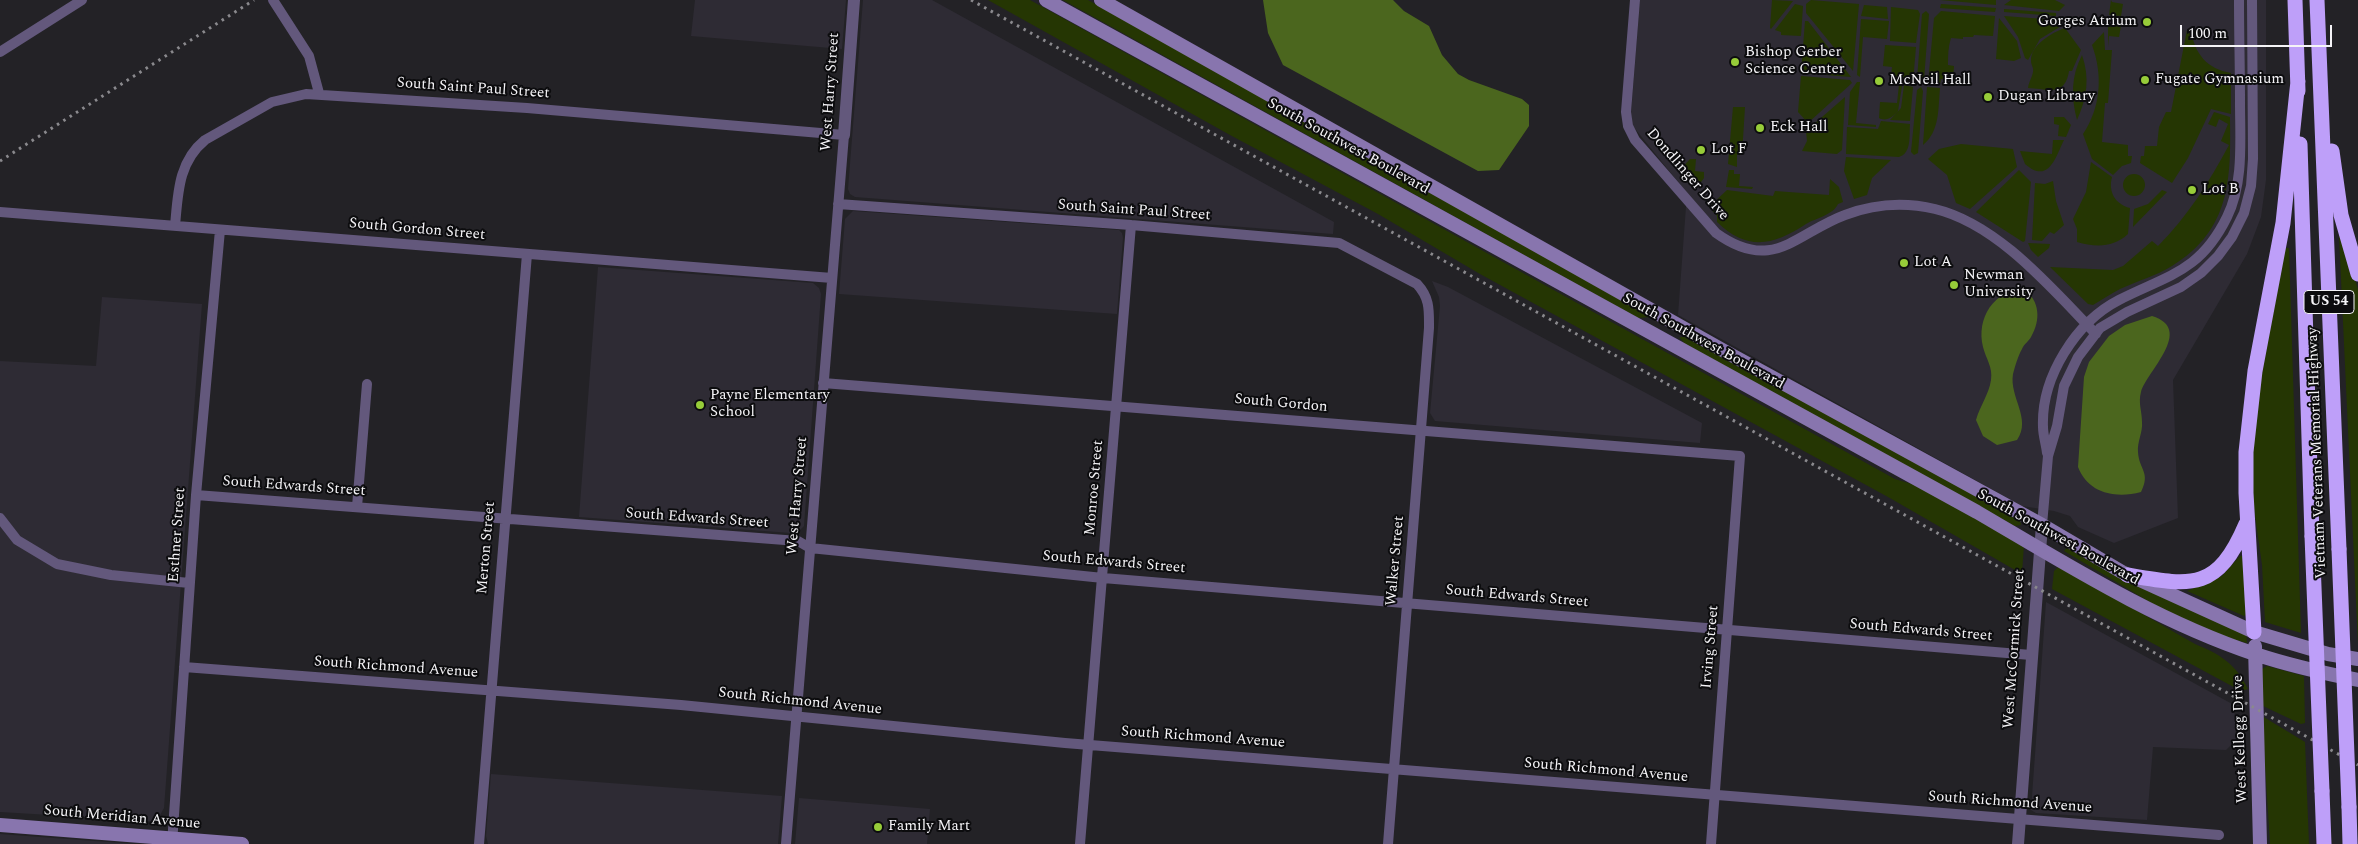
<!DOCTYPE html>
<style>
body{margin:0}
#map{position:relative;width:2358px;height:844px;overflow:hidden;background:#232226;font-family:Spectral,serif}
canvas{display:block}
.scale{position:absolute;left:2180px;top:25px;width:152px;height:22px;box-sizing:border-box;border:2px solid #f5f4f7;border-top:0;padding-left:6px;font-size:15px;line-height:18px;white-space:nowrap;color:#f5f4f7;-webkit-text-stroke:4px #0c0c0e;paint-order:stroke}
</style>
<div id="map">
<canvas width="2358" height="844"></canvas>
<div class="scale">100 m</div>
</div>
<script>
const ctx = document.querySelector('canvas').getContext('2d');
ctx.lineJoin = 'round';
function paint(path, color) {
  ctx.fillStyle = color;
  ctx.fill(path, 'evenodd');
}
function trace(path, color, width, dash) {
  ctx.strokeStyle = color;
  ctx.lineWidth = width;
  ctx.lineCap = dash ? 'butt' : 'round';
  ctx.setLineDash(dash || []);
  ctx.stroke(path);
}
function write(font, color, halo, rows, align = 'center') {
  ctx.font = font + ' Spectral,serif';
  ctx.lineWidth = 4;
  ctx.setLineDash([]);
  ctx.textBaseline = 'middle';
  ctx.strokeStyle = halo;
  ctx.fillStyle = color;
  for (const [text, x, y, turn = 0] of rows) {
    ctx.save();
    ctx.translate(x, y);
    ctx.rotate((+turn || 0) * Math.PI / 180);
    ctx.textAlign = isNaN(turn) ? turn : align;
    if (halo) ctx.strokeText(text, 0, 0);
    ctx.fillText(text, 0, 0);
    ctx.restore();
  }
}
paint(new Path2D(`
 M 695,0 L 846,0 L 842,49 L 691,36 Z
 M 863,0 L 932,0 L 1334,222 L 1333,234 L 855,197 L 850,194 L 848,189 Z
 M 1640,0 L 2266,0 L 2266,180 L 2261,217 L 2247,254 L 2173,380 L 2178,518 L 2114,543 L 2078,527 L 2070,516 L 2054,511 L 2022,506 L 1678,315 L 1687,193 L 1632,125 L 1631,114 Z
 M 853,211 L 1119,230 L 1122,233 L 1123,238 L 1117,314 L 839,294 L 845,219 Z
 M 598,267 L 813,283 L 819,288 L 821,294 L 804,526 L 798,532 L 791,533 L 579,517 Z
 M 1432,281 L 1448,287 L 1702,423 L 1700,443 L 1435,421 L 1430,413 L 1440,306 L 1439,297 Z
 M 102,297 L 202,304 L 164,808 L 159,817 L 151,821 L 0,812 L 0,361 L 96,366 Z
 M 2046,602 L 2234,705 L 2236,740 L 2226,750 L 2153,747 L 2147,820 L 2036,813 L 2031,810 Z
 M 491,774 L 782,796 L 778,844 L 488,844 L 486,836 Z
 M 799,798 L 930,809 L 927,844 L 795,844 Z
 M 0,834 L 135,844 L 0,844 Z`), '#2e2b34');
paint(new Path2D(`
 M 988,0 L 1030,0 L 1895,479 L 1918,486 L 2024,544 L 2022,574 L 1888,497 L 1480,274 L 1378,214 L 1230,135 Z
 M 1063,0 L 1088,0 L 1397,170 L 1650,317 L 1638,318 Z
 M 1772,0 L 1793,1 L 1771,29 L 1770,28 Z
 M 1811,0 L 1859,4 L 1853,71 L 1806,13 L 1806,4 Z
 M 1940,0 L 1996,0 L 1996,5 Z
 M 2011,0 L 2055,0 L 2065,5 L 2059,11 L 2004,5 Z
 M 2111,0 L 2112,2 L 2123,4 L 2121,16 L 2109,15 Z
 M 1795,4 L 1803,6 L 1801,36 L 1781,35 L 1781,32 L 1775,30 Z
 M 1941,4 L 1996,8 L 1995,12 L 1940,8 Z
 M 1864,5 L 1887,7 L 1888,19 L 1861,16 Z
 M 1891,7 L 1918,10 L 1920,14 L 1916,43 L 1890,41 Z
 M 2004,9 L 2056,13 L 2056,16 L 2004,12 Z
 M 1926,11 L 1929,14 L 1924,80 L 1920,82 L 1917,79 L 1922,14 Z
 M 1941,11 L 1995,16 L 1993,36 L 1974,35 L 1973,37 L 1963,37 L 1963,39 L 1951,38 C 1948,47 1948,56 1948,65 L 1954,66 L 1953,80 L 1941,79 L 1940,84 L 1928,83 L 1934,18 Z
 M 2004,16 L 2058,20 L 2063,25 L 2040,39 L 2028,60 L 2025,58 L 2018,37 Z
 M 1999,18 L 2017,41 L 2021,58 L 2014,61 L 1996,59 Z
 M 1861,19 L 1889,21 L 1887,39 L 1863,37 L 1860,77 L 1857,75 Z
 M 1805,21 L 1808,21 L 1851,77 L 1801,73 Z
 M 2108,24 L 2121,26 L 2119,37 L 2109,36 L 2108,47 Z
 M 2065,28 L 2081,50 L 2072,71 L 2069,71 C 2065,97 2048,89 2028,88 C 2029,81 2032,78 2033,72 C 2034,68 2031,65 2031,61 C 2030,45 2053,32 2065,28 Z
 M 2187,30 L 2191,31 C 2195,54 2207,69 2231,73 L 2231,114 L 2211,109 L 2188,158 L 2172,183 L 2140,163 L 2141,156 L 2144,156 L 2145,146 L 2157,146 L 2159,127 L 2166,112 L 2171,112 Z
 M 2104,32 L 2105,50 L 2112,50 L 2108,103 L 2105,103 L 2102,142 L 2128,145 L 2128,156 L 2132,156 L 2131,163 L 2122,166 L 2113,175 L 2092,159 L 2083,134 C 2101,107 2103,75 2092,45 Z
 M 1885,45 L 1916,47 L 1913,82 L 1899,81 L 1899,77 L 1891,76 L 1892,67 L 1883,66 Z
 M 2082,55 C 2090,78 2087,98 2077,120 C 2071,97 2071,76 2082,55 Z
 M 1801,76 L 1850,80 L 1852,83 L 1808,123 L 1798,112 Z
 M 1857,82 L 1860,82 L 1856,123 L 1876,125 L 1876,127 L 1848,125 L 1850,92 Z
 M 1899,85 L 1902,86 L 1898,111 C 1893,117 1886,122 1879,118 L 1880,102 L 1897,103 Z
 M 1904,85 L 1913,87 L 1910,121 L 1890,120 L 1901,108 Z
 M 1921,87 L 1923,91 L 1918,153 L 1914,155 L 1911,152 L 1917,90 Z
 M 1927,87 L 1940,88 C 1938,109 1940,131 1923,145 Z
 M 1845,97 L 1842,150 L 1837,154 L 1802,151 L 1807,141 L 1806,131 Z
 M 1733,107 L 1745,107 L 1742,155 L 1737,155 L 1737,167 L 1728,164 Z
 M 2214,112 L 2230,117 C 2231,178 2231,230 2172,266 C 2156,276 2137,281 2120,289 C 2110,294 2102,300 2093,305 L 2088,304 L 2050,267 L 2113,270 L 2123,266 L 2152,241 L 2158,246 C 2188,216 2209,182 2229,145 L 2221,141 L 2228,124 L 2219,119 L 2216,127 L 2208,124 Z
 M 2054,117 L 2064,117 L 2071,125 L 2066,137 L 2058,136 L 2059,125 L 2054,124 Z
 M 1881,121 L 1910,124 C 1909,135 1912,153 1899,157 L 1846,154 L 1847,127 L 1878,129 Z
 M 2053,140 L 2064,140 C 2056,156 2049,185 2025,164 L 2020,151 L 2052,154 Z
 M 1961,144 L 2013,149 L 2017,167 L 1970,209 L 1956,203 L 1947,175 L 1928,159 L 1939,149 Z
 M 1846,157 L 1891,160 L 1872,178 L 1867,195 L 1854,199 L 1844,171 Z
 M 1690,159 L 1696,159 L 1695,171 L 1704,172 L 1704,178 L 1695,190 L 1680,170 Z
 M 2091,162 L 2112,177 C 2108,192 2115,204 2130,208 L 2128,234 C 2113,248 2095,247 2077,242 L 2077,229 L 2073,219 L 2086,192 Z
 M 1729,170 L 1734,170 L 1734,174 L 1740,174 L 1739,186 L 1753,187 L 1752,189 L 1726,187 Z
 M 2019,170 L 2031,182 L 2025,241 L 2023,242 L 1976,212 Z
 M2123 185a11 11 0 1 1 22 0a11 11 0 1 1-22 0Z
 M 1830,179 L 1839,187 L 1843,202 L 1838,204 C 1833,215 1816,218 1806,224 C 1774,245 1748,252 1717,222 L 1717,216 L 1709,207 L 1727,190 L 1773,196 L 1775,191 L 1829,195 Z
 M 2053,181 L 2056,201 L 2064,225 L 2054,234 L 2050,232 L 2042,241 L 2032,240 L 2035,183 L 2045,184 Z
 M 2162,190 L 2167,192 L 2133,227 L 2134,209 L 2148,204 Z
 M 2341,235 L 2358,289 L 2358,645 L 2339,236 Z
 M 2028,243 L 2050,244 L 2049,248 L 2038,257 L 2031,250 Z
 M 2285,248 L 2289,248 L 2301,633 L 2265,622 L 2262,565 L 2251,487 L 2255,413 Z
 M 1679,337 L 1690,337 L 2020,520 L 2021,525 L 2015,526 L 1686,345 Z
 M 2067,547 L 2246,633 L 2247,643 L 2222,636 L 2158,607 L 2064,551 Z
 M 2240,556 L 2244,556 L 2246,615 L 2244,616 L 2187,591 L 2222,576 Z
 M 2059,566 L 2195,644 C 2220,654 2236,664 2248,689 L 2241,691 L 2052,589 L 2054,571 Z
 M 2267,666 L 2304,676 L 2305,723 L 2301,724 L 2263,706 L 2262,669 Z
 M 2262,716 L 2305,742 L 2309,844 L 2270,844 Z`), '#253603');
paint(new Path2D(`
 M 1263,0 L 1393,0 L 1404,11 L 1429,26 L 1442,55 L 1458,74 L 1469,80 L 1522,99 L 1529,105 L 1529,126 L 1499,170 L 1478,171 L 1283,65 L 1268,33 Z
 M 2024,289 C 2040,301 2041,320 2031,337 C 2029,341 2024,344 2022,349 C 2018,356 2015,366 2013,374 C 2009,397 2032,419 2017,440 L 1997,445 L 1983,436 L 1976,420 C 1980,406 1989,394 1991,380 C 1993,367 1986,359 1983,347 C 1976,318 1994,290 2024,289 Z
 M 2152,316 C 2195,329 2147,371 2141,392 C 2138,403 2142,411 2142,422 C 2143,432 2137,442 2138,452 C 2139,470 2151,472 2141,492 C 2115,499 2088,493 2078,467 L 2084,377 L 2089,362 L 2109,336 L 2125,325 Z`), '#4b661e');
trace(new Path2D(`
 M 273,0 L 309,56 L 319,93
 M 1635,0 L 1626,112 L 1628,126 L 1635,140 L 1716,233 C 1773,274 1796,233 1845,215 C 1874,204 1905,202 1935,209 C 1998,224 2052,289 2096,334
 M 0,52 L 82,0
 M 838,204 L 1131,225 L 1339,243 L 1417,284 C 1430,298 1429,310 1429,328 L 1388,844
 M 0,212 L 832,278
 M 175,226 C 178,194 178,162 205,140 L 272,102 L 306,94 L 527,108 L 844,135 L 786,844
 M 823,383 L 1740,456 L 1711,844
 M 2047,453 C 2046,444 2043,435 2043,427 C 2041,377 2076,322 2119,300 C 2168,275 2200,272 2227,217 C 2244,183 2240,140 2240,102 C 2240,68 2239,34 2239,0
 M 196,495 L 798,541 L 810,548 L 1103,578 L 2031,655
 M 357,507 L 367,384
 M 0,518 L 17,540 L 57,564 L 111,575 L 189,583
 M 2042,525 L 2048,456 L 2057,426 L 2064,386 L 2078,357 L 2100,328 L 2127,312 L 2181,287 L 2201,273 L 2218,256 L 2232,237 L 2244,213 L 2251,186 L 2253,159 L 2252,0
 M 184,667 L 681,705 L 1065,743 L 2219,835
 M 172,844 L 196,495 L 220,230
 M 479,844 L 527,254
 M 1080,844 L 1131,225`), '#63587c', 10);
trace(new Path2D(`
 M 844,135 L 854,0
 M 2018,844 L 2042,525`), '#63587c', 12);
trace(new Path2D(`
 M 1046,0 L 1977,512 C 2066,564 2156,621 2255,654 C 2288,665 2323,673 2358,680
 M 1101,0 L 1726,352 L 2042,525 L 2122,572 L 2254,632 L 2328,654 L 2358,659
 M 2255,646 L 2260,844
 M 0,825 L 242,844`), '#8875ae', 14);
trace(new Path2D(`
 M 2295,0 L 2298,91
 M 2317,0 L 2339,549
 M 2300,144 L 2312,536
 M 2332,151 L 2341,215 L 2358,274
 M 2127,575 C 2192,586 2217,592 2246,524
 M 2254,632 L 2246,493 L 2246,452 L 2255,371 L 2283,223 L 2298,81
 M 2322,791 L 2324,844
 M 2349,807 L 2350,844`), '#be9ff9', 15);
trace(new Path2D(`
 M 971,0 L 2358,765
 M 0,161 L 254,0`), '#8a898d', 3, [2.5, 5]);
trace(new Path2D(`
 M 2312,536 L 2322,791
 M 2339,549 L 2349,807`), '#be9ff9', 15);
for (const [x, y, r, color] of [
 [2147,22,5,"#97cc39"],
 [1735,62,5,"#97cc39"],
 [2145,80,5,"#97cc39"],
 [1879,81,5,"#97cc39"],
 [1988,97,5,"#97cc39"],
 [1760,128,5,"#97cc39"],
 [1701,150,5,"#97cc39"],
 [2192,190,5,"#97cc39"],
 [1904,263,5,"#97cc39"],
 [1954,285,5,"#97cc39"],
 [700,405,5,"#97cc39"],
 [878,827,5,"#97cc39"]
]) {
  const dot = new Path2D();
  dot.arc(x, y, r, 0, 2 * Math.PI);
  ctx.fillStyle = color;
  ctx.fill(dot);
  trace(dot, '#0c0c0e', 2);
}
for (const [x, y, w] of [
 [2329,302,50]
]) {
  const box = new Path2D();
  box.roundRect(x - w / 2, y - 11.5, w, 23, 4);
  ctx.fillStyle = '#0c0c0e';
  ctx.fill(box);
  trace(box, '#f5f4f7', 1);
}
write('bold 14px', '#f5f4f7', null, [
 ["US 54",2329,302]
]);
write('15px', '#f5f4f7', '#0c0c0e', [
 ["Gorges Atrium",2137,22,"right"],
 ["Bishop Gerber",1745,53],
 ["Science Center",1745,70],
 ["Fugate Gymnasium",2155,80],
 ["McNeil Hall",1889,81],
 ["Dugan Library",1998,97],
 ["Eck Hall",1770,128],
 ["Lot F",1711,150],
 ["Lot B",2202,190],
 ["Lot A",1914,263],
 ["Newman",1964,276],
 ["University",1964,293],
 ["Payne Elementary",710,396],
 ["School",710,413],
 ["Family Mart",888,827]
], 'left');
write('15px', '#f5f4f7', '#0c0c0e', [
 ["South Saint Paul Street",473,89,4],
 ["West Harry Street",831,92,-86],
 ["South Southwest Boulevard",1348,147,29],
 ["Dondlinger Drive",1687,175,49],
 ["South Saint Paul Street",1134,211,4],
 ["South Gordon Street",417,230,5],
 ["South Southwest Boulevard",1703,342,29],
 ["South Gordon",1281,404,5],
 ["Vietnam Veterans Memorial Highway",2318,453,-92],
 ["South Edwards Street",294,487,4],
 ["Monroe Street",1095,488,-85],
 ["West Harry Street",798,496,-85],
 ["South Edwards Street",697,519,4],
 ["Esthner Street",178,535,-86],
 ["South Southwest Boulevard",2058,538,29],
 ["Merton Street",487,548,-85],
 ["Walker Street",1396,561,-85],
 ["South Edwards Street",1114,563,5],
 ["South Edwards Street",1517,597,5],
 ["South Edwards Street",1921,631,5],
 ["Irving Street",1711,647,-85],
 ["West McCormick Street",2015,649,-86],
 ["South Richmond Avenue",396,668,4],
 ["South Richmond Avenue",800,702,6],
 ["South Richmond Avenue",1203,738,4],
 ["West Kellogg Drive",2241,739,-92],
 ["South Richmond Avenue",1606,771,5],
 ["South Richmond Avenue",2010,803,4],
 ["South Meridian Avenue",122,818,5]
]);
</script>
